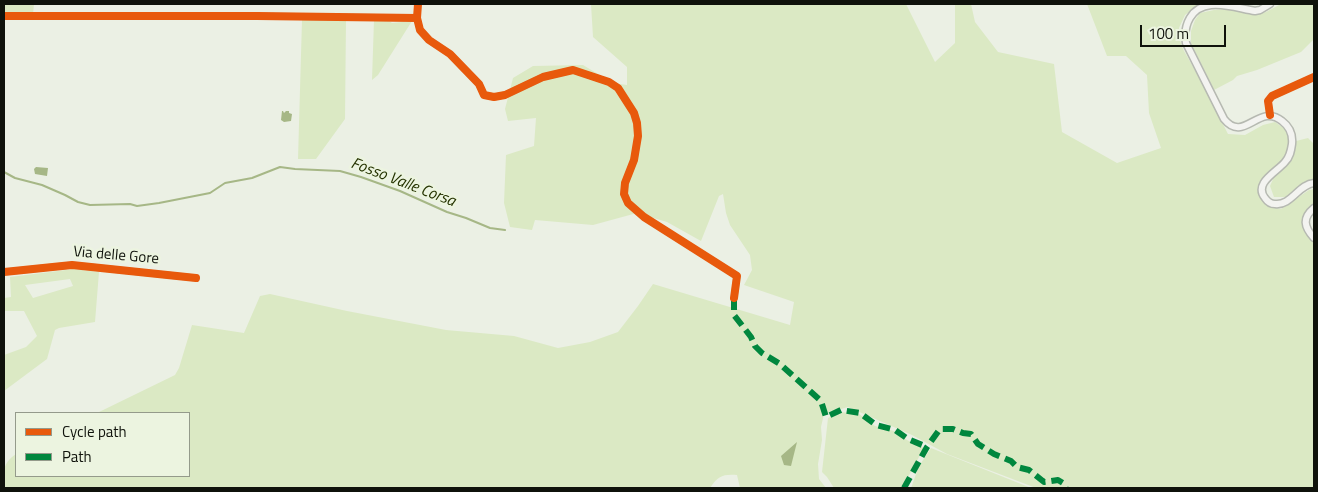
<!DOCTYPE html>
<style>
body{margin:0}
#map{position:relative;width:1318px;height:492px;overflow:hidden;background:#ebf0e4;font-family:"Titillium Web",sans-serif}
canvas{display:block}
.frame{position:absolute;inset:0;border:5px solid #0f120b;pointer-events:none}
.legend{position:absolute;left:15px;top:412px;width:175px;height:65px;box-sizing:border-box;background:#ecf4e0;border:1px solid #949a8b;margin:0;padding:6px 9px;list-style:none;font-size:15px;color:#0f120b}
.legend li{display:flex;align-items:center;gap:10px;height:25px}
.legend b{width:25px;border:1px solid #949a8b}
.scale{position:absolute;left:1140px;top:25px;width:86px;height:22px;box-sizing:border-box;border:2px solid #0f120b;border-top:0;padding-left:6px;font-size:15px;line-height:18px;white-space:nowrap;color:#0f120b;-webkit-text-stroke:4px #ecf4e0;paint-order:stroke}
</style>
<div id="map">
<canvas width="1318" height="492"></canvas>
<div class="frame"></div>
<ul class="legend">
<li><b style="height:6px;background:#e8590c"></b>Cycle path</li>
<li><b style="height:6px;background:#00873e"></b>Path</li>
</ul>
<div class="scale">100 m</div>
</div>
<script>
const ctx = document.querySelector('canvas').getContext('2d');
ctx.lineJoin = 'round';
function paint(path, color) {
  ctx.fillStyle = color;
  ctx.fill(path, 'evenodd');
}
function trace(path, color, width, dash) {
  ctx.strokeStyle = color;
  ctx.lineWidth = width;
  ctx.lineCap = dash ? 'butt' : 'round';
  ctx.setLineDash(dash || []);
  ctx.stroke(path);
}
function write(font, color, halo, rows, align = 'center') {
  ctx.font = font + ' "Titillium Web",sans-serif';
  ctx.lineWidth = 5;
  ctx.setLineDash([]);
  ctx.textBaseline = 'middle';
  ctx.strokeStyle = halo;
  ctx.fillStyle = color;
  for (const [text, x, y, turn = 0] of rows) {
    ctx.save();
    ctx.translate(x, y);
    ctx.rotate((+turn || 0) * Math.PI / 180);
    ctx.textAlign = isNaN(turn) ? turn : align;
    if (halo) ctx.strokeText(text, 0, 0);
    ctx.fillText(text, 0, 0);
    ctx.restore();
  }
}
paint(new Path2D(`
 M 4,4 L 34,4 L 33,14 L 4,14 Z
 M 591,4 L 906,4 L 935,62 L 955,43 L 955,4 L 971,4 L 975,22 L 998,52 L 1054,64 L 1062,132 L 1117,163 L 1161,148 L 1149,113 L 1147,75 L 1126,56 L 1107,56 L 1087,4 L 1199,4 L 1185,15 L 1179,28 L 1180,40 L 1183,49 L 1202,83 L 1228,134 L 1245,135 L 1263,125 L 1275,122 L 1285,129 L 1290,136 L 1291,146 L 1284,161 L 1264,178 L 1261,193 L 1268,206 L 1281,209 L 1309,190 L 1314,189 L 1314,204 L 1306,216 L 1305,231 L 1314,244 L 1314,488 L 1036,488 L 947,454 L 912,435 L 848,407 L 824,414 L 821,427 L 822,440 L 818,464 L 819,479 L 826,488 L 740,488 L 737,475 C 723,474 718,476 710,488 L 7,488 L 4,486 C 4,470 2,464 16,454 L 16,476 L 189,476 L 189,413 L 97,413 L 175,375 L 179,368 L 192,325 L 244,333 L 260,296 L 270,294 L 347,311 L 446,330 L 514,336 L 558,348 L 590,342 L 618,332 L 638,306 L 653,284 L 790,325 L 794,302 L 744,285 L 752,270 L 750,255 L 730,225 L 726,213 L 723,194 L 719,196 L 701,241 L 667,222 L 637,213 L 593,225 L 535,220 L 532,230 L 510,227 L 504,203 L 506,155 L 534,146 L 536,118 L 508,121 L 505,109 L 513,78 L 533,66 L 583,65 L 613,83 L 627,85 L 627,67 L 593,37 Z
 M 1281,4 L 1314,4 L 1314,39 L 1301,52 L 1257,70 L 1237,76 L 1233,80 L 1214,90 L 1191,43 L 1191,31 L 1195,20 L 1200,13 L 1214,10 L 1229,9 L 1255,14 L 1266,12 Z
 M 302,20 L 346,20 L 345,119 L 316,159 L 298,159 Z
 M 374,20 L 388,20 L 392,23 L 412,21 L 378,75 L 372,80 Z
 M 1308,138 L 1314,144 L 1314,179 L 1298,187 L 1287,197 L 1274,197 L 1270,186 L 1274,177 L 1292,160 L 1296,141 Z
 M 74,269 L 99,272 L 95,322 L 59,328 L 55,330 L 47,359 L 4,391 L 4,355 L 26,347 L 37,336 L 24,311 L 4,311 L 4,298 L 11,297 L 10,277 ZM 70,279 L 73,286 L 33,298 L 25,285 Z
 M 841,412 L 859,414 L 875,426 L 894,431 L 907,440 L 924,448 L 902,488 L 834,488 L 827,477 L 822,472 L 828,418 Z
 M 931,448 L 1031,488 L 911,488 L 919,466 Z`), '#dbe9c4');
paint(new Path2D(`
 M 282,111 L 283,111 L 284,113 L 286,111 L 289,111 L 289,113 L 292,114 L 291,121 L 284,122 L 281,120 Z
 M 36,167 L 48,168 L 47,176 L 35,174 L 34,169 Z
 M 797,442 L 791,466 L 784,465 L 781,456 Z`), '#a6b786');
trace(new Path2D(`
 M 4,172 L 15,178 L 42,185 L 65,195 L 78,202 L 90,205 L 130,204 L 137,206 L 159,203 L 210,193 L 225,183 L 252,178 L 280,167 L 295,169 L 340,171 L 361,177 L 400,191 L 447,212 L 466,218 L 490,228 L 505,230`), '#a6b786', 2);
const street = new Path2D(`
 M 418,4 L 417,18 L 420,30 L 429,40 L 450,54 L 479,84 L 484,95 L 494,97 L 505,95 L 543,77 L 573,70 L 609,82 L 618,88 L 634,113 L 637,123 L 638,136 L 634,160 L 625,183 L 624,194 L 628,203 L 644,217 L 737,276 L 734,298
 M 4,16 L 257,16 L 417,18
 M 1270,115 L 1268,101 L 1272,96 L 1314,77
 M 4,272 L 72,265 L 196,278`);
const secondary = new Path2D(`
 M 1270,4 L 1260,10 L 1255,11 C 1242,9 1224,3 1211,5 C 1191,7 1183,25 1186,43 L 1224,119 C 1244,144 1259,102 1282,121 C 1290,127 1293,134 1292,144 C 1291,151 1290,157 1285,162 C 1277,172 1253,183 1265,198 C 1267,201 1271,204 1275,204 C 1291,206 1299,184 1314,183
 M 1314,208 C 1302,218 1304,227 1314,238`);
trace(street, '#b6b9b1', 7);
trace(secondary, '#b6b9b1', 9);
trace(street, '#fcfdfb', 4.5);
trace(secondary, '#f3f3f0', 6);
trace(new Path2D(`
 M 734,298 L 734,315 L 751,337 L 755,346 L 762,353 L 780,364 L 821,401 L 826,417 L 841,410 L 860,413 L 876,425 L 895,430 L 908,439 L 927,447
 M 904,488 L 927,447 L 940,429 L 953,429 L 963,433 L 971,434 L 978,444 L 994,454 L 1011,461 L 1017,467 L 1029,470 L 1044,482 L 1058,480 L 1063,483 L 1066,488`), '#00873e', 6, [12, 6]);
trace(new Path2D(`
 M 418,4 L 417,18 L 420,30 L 429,40 L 450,54 L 479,84 L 484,95 L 494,97 L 505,95 L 543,77 L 573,70 L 609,82 L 618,88 L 634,113 L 637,123 L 638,136 L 634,160 L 625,183 L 624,194 L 628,203 L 644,217 L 737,276 L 734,298
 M 4,16 L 257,16 L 417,18
 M 1270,115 L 1268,101 L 1272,96 L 1314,77
 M 4,272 L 72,265 L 196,278`), '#e8590c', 8);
write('15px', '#0f120b', '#ecf4e0', [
 ["Via delle Gore",116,256,5]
]);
write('italic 16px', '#253301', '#ecf4e0', [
 ["Fosso Valle Corsa",403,183,21]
]);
</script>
